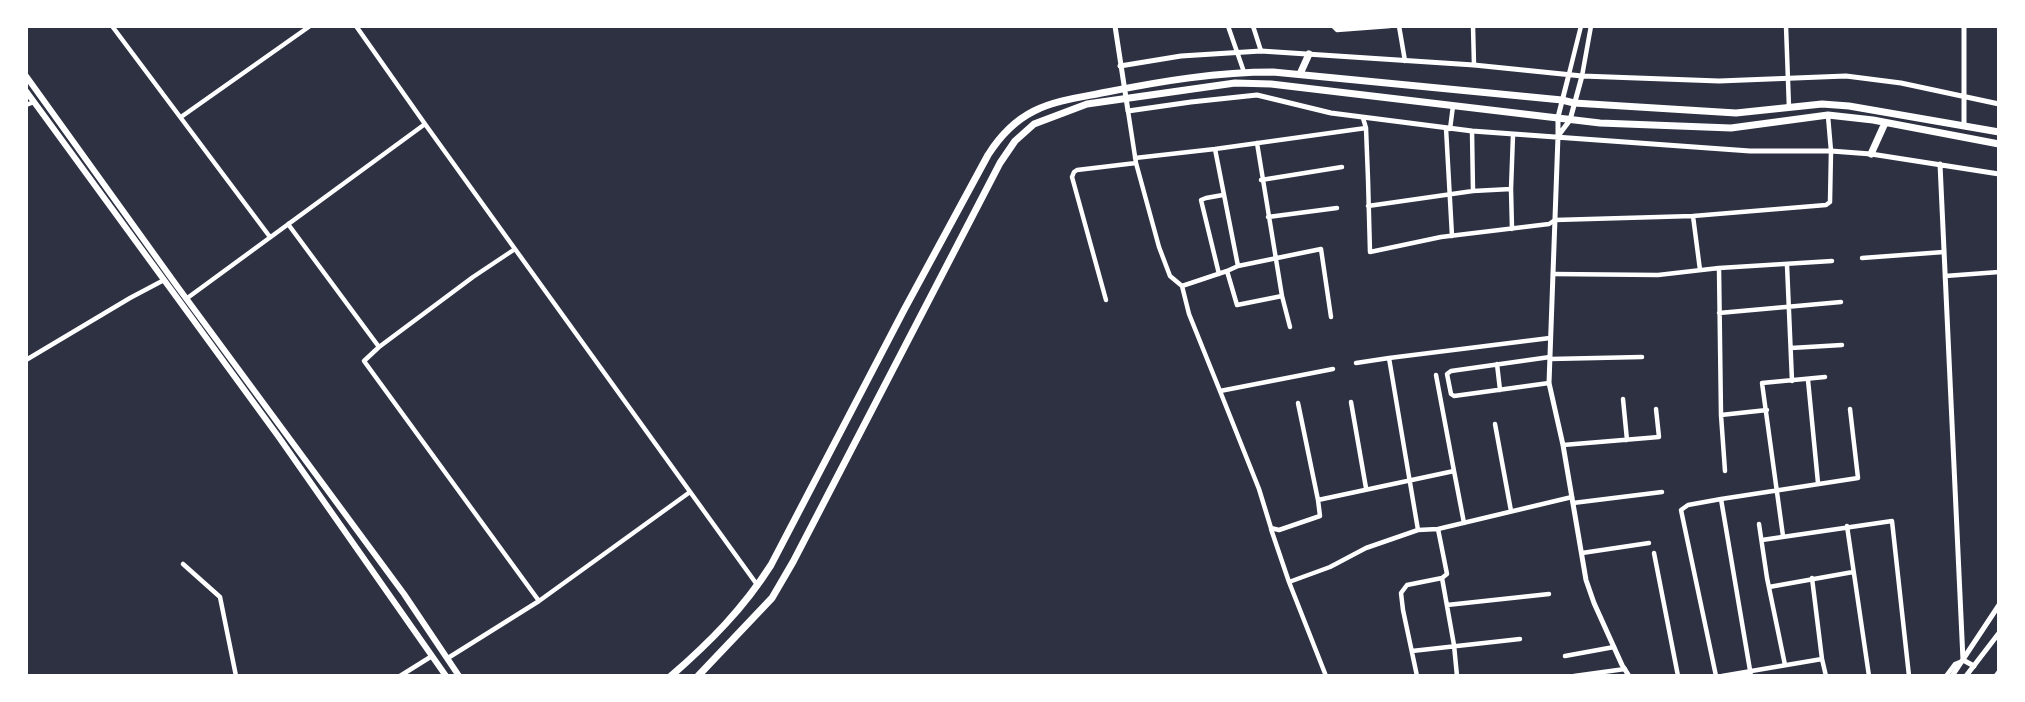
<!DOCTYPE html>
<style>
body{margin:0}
#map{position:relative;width:2025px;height:702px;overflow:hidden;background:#2d3142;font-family:"PT Sans Narrow",sans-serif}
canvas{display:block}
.frame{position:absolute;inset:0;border:28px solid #fff;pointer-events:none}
</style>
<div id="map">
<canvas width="2025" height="702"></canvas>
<div class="frame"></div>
</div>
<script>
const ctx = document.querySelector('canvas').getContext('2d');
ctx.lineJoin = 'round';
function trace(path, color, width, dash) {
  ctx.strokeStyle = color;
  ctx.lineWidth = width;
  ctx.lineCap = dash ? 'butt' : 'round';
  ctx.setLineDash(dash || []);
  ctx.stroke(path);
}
trace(new Path2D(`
 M 112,26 L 270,237
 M 356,26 L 425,124
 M 1228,26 L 1244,72
 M 1253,26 L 1261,51
 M 1333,26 L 1337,30 L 1390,26
 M 1399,26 L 1405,61
 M 1473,26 L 1474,65
 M 1786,26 L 1789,108
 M 1569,74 L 1581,26
 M 1582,76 L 1591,26
 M 26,105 L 34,102
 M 1128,111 L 1136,163 L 1159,247 L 1170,276 L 1182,286 L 1189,314 L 1220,391
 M 181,117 L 310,26
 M 1363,118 L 1366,128 L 1368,179 L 1370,252 L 1441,237 L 1549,224 L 1555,220 L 1693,216 L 1826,205 L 1830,202 L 1831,151 L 1828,116
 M 1446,128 L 1452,236
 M 1450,129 L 1453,106
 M 1472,131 L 1473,191
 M 1215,149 L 1238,266 L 1227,271
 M 1135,158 L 1215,149 L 1366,128
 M 1261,180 L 1342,167
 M 1368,206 L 1473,191 L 1511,189
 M 1693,216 L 1700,270
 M 1268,217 L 1337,208
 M 288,224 L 379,347 L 473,277 L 515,249 L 758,586
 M 1512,229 L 1511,189 L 1513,135
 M 1862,258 L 1944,252
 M 1787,265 L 1792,381
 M 1238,266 L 1321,249 L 1331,317
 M 1719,268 L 1721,415 L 1725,471
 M 1219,274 L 1201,200 L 1206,198 L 1223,195
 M 1553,274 L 1658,275 L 1719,268 L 1832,261
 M 1945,276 L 1999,272
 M 1182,286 L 1227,271 L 1237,305 L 1282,296 L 1257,143
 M 1282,296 L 1290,327
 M 186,299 L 425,124 L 515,249
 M 1106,300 L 1072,177 L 1074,172 L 1077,170 L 1136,163
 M 1719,313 L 1841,302
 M 1550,338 L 1389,358 L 1418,530 L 1438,529 L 1572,497
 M 379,347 L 364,361 L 539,601 L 690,492
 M 1791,348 L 1842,345
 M 1550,359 L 1642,357
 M 26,360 L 130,298 L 164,280
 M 1356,363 L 1389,358
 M 1497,364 L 1500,390
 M 1436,375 L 1454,471
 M 1808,380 L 1818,483
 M 1549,383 L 1454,396 L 1451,394 L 1447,374 L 1451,371 L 1550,357
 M 1623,399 L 1627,440
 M 1351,402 L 1366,488
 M 1298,403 L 1318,500 L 1454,471 L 1464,523
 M 1721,415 L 1767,410
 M 1495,424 L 1511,511
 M 1563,445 L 1659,437 L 1656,409
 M 1721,499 L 1751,676
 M 1318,500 L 1320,516 L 1279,530 L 1271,528 L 1259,489 L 1220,391 L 1333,369
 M 1573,503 L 1662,492
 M 1759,524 L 1767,578 L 1785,665
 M 1847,526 L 1869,676
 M 1271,529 L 1289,582 L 1326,676
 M 1783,536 L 1762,383 L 1825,377
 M 1762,540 L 1892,521 L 1909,676
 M 1582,553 L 1649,543
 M 1654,553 L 1678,676
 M 183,564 L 220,597 L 236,676
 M 1442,578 L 1454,645 L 1457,676
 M 1812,578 L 1822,659 L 1826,676
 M 1289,582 L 1330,567 L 1366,548 L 1418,530
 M 1769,587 L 1853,572
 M 1447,605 L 1549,594
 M 1412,651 L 1520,639
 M 1565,656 L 1614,647
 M 448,658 L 539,601
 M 400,676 L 432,656
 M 1417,676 L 1403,610 L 1401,593 L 1407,585 L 1442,578 L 1447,574 L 1438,529
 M 1574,676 L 1625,669
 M 1716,676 L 1681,510 L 1688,505 L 1721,499 L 1858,478 L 1850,409
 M 1722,676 L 1822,659
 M 1946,676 L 1955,664 L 1960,662`), '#fff', 4.5);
trace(new Path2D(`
 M 1115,26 L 1128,111 L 1191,102 L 1257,95 L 1331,113 L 1472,131 L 1750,151 L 1831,151 L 1871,154 L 1999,174
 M 1964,26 L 1964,126
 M 1120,66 L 1181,56 L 1261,51 L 1474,65 L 1582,76 L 1719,81 L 1846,76 L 1901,83 L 1999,104
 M 1569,74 L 1558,117 L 1558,136 L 1549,383 L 1563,445 L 1586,580 L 1594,603 L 1622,665 L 1629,676
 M 1558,136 L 1570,120 L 1582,76
 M 1940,164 L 1963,660 L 1974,666
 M 1952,676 L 1999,605`), '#fff', 5);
trace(new Path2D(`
 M 1966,676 L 1999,633
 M 1996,676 L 1999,672`), '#fff', 5);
trace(new Path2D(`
 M 26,76 L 177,286 L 404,594 L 459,676
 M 26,91 L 278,436 L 446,676`), '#fff', 6);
trace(new Path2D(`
 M 1300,74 L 1309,54
 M 1871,154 L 1885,123
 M 671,676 C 710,642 743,609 771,565 L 904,310 L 988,155 C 1000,136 1014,121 1034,111 C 1056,100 1083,97 1107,92 C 1162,81 1217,72 1273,72 L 1562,100 L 1574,103 L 1736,113 L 1822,104 L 1849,106 L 1999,132
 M 698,676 L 772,598 L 793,562 L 1000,163 L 1015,141 L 1034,124 L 1087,104 L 1235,83 L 1271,84 L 1600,123 L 1731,128 L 1828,115 L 1873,120 L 1999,144`), '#fff', 7);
</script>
